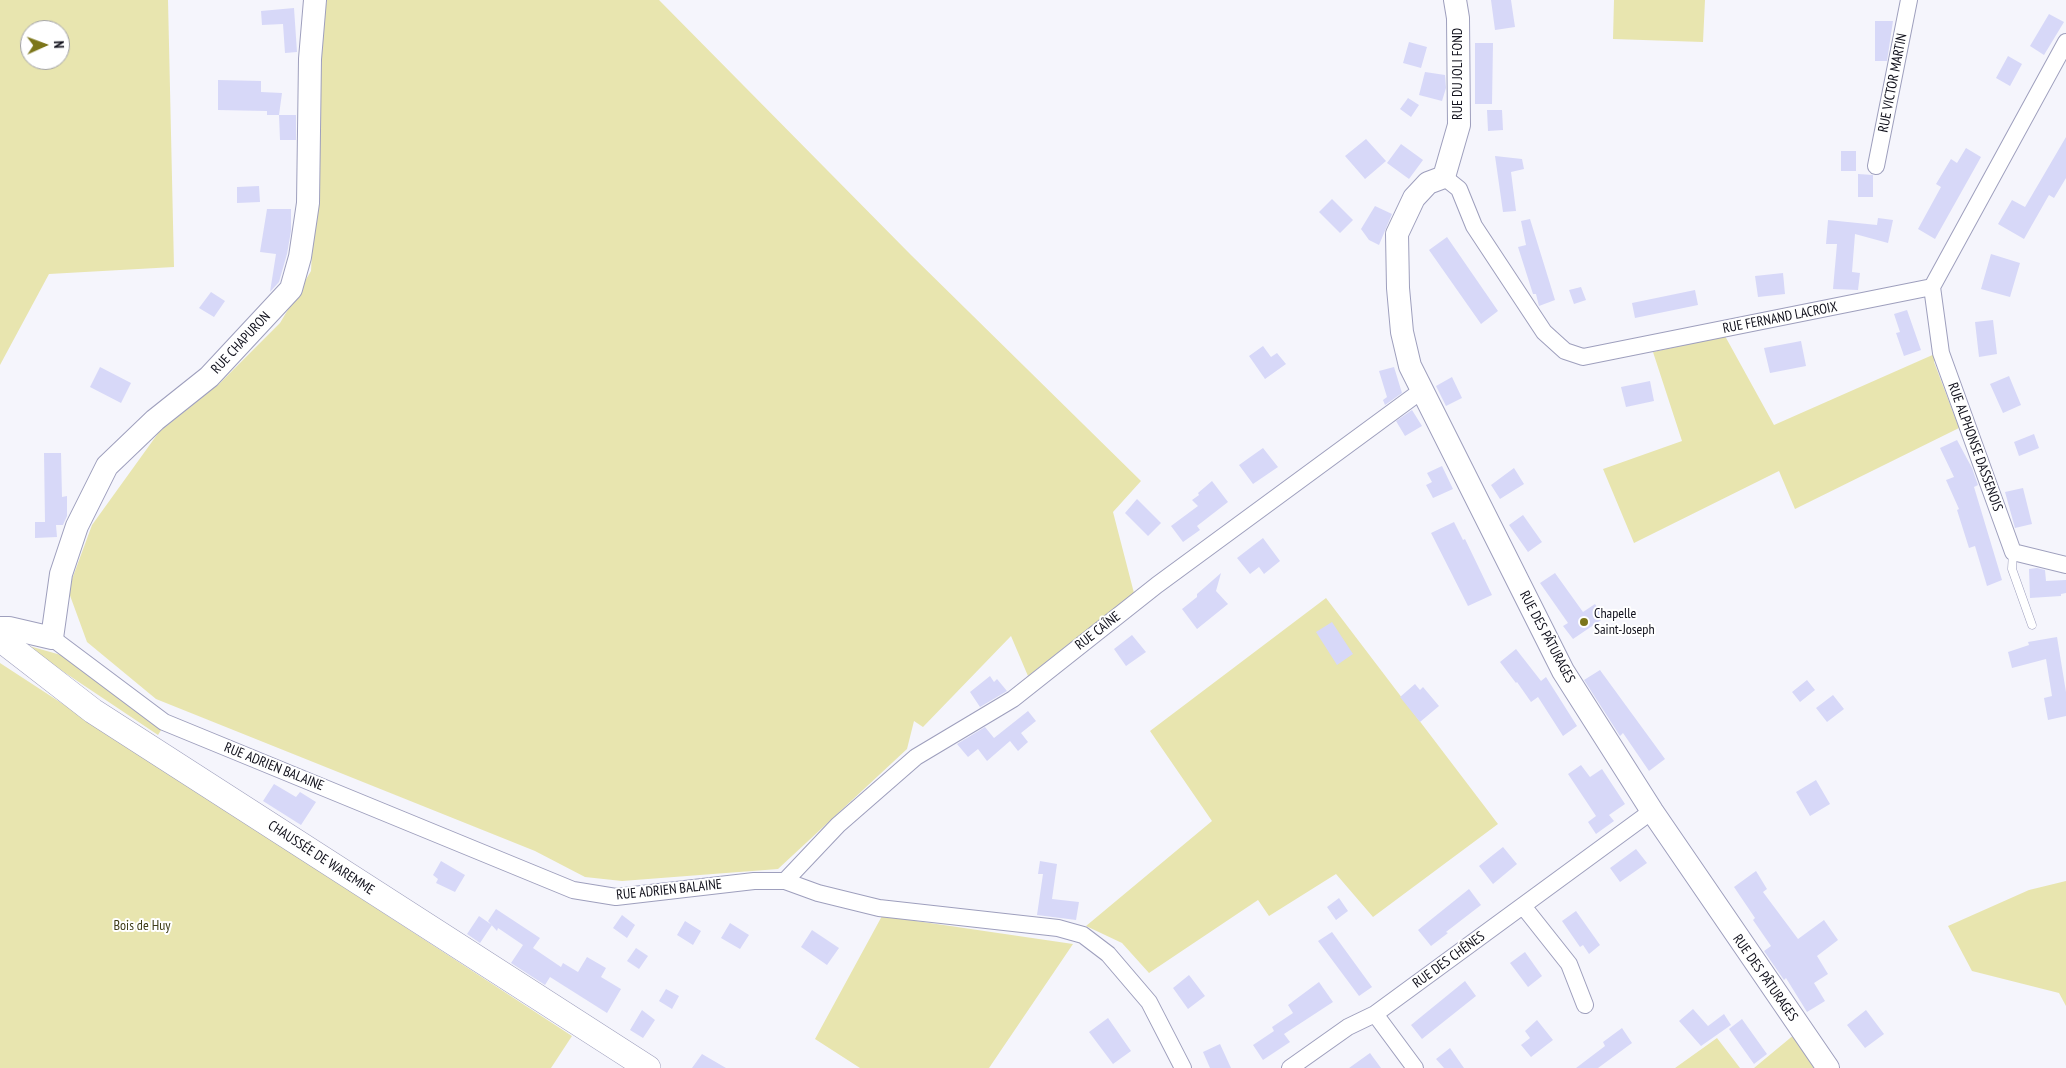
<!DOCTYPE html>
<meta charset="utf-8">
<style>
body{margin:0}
#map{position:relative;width:2066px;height:1068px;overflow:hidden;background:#f5f5fc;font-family:"PT Sans Narrow",sans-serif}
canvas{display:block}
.north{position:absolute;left:20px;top:20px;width:50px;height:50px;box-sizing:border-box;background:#fff;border:1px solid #9f9fa4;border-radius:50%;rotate:88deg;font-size:14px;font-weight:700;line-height:20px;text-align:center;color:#10101b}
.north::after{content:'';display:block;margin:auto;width:18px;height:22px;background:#7c761a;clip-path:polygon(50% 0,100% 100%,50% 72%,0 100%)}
</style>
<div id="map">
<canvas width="2066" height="1068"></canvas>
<div class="north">N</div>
</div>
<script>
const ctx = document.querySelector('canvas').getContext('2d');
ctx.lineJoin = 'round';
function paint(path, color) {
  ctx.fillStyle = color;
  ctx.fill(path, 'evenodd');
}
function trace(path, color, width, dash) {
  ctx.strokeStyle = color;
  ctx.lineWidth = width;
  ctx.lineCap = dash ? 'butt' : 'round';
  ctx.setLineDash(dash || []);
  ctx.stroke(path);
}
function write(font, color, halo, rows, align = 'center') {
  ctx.font = font + ' "PT Sans Narrow",sans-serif';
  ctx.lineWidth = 4;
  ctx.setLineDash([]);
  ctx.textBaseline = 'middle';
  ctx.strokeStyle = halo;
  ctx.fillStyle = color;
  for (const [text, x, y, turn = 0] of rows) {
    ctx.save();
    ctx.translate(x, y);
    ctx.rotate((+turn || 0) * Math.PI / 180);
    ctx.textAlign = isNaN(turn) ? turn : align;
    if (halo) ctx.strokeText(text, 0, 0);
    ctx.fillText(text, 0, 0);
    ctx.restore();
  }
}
paint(new Path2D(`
 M 0,0 L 168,0 L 174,267 L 49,274 L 0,365 ZM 30,30 L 60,30 L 60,60 L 30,60 Z
 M 327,0 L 659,0 L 911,255 L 1141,481 L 1113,512 L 1134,593 L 1028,676 L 1011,636 L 923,727 L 914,721 L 907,749 L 778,869 L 622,881 L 585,877 L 535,851 L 156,699 L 87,642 L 68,590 L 92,525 L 159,432 L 219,384 L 280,323 L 311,271 L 324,14 Z
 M 1614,0 L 1705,0 L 1703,42 L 1613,39 Z
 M 1725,336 L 1774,425 L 1937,353 L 1934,362 L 1959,428 L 1795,509 L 1779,471 L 1634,543 L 1603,469 L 1682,441 L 1653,352 Z
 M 1326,598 L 1498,824 L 1373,917 L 1336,874 L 1269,916 L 1258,900 L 1149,973 L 1122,943 L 1086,926 L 1212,821 L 1150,731 Z
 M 22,644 L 61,655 L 163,727 L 158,735 Z
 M 0,663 L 572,1036 L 551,1068 L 0,1068 Z
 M 2066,881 L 2066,1006 L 2059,993 L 1972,971 L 1948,926 L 2029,890 Z
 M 882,916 L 1073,944 L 989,1068 L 860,1068 L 815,1039 Z
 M 1795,1034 L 1817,1068 L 1754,1068 Z
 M 1717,1038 L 1740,1068 L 1675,1068 Z`), '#e8e5af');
paint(new Path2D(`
 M 1491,0 L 1511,0 L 1515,27 L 1495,30 Z
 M 294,8 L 297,52 L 285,53 L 283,24 L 262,25 L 261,11 Z
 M 2049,14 L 2064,22 L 2044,55 L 2030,46 Z
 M 1875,21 L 1893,21 L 1887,61 L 1875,61 Z
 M 1409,42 L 1427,47 L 1421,68 L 1403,63 Z
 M 1475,43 L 1493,43 L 1492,104 L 1475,104 Z
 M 2008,56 L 2022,64 L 2010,86 L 1996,78 Z
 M 1425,72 L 1445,75 L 1446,88 L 1442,101 L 1419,95 Z
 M 218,80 L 261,81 L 261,92 L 282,93 L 279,115 L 267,115 L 267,111 L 218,110 Z
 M 1408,98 L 1419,105 L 1411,117 L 1400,109 Z
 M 1487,110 L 1502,110 L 1503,130 L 1488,131 Z
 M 279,115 L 296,115 L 296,140 L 280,140 Z
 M 2066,137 L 2066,178 L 2054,198 L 2049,195 L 2024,239 L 1998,224 L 2012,200 L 2025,207 Z
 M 1366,139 L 1386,161 L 1365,179 L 1345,156 Z
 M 1401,144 L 1423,160 L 1409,179 L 1387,163 Z
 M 1966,148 L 1981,157 L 1935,239 L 1918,229 L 1941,187 L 1936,184 L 1951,159 L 1957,163 Z
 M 1841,151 L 1856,151 L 1856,171 L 1841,171 Z
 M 1495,156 L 1522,159 L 1524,169 L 1511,172 L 1516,211 L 1503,212 Z
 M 1858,174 L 1873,175 L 1873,197 L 1858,197 Z
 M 259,186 L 260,202 L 237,203 L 237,187 Z
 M 1332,199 L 1353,220 L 1340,233 L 1319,212 Z
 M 1375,206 L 1392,214 L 1379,245 L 1369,240 L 1361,229 Z
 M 267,209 L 291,209 L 291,231 L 287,254 L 279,282 L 270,292 L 276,254 L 260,252 Z
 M 1878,218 L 1893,220 L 1888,243 L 1855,234 L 1852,272 L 1860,273 L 1858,290 L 1833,289 L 1837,244 L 1826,244 L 1828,220 L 1877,225 Z
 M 1530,219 L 1555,300 L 1539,306 L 1536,294 L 1533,294 L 1518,247 L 1526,245 L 1521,221 Z
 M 1447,237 L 1498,311 L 1481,324 L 1429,250 Z
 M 1991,254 L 2020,263 L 2010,297 L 1981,289 Z
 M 1783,273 L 1785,294 L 1758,297 L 1755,276 Z
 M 1581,287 L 1586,300 L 1574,304 L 1569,290 Z
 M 1695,290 L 1698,305 L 1635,318 L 1632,303 Z
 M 211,292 L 225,301 L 214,317 L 199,308 Z
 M 1907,310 L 1921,350 L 1904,356 L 1896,333 L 1900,332 L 1894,314 Z
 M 1993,320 L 1997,354 L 1979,357 L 1975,322 Z
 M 1801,341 L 1806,366 L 1770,373 L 1764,348 Z
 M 1263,346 L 1271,357 L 1277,353 L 1286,364 L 1265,379 L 1249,356 Z
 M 100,367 L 131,383 L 121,403 L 90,387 Z
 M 1394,367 L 1402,393 L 1385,405 L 1383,400 L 1387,397 L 1379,371 Z
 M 2009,376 L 2021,405 L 2003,413 L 1990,384 Z
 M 1452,377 L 1462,398 L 1446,406 L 1436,386 Z
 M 1650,381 L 1654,401 L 1626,407 L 1621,387 Z
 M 1412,410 L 1422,426 L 1405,436 L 1396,421 Z
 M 2034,434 L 2039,448 L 2019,456 L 2014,442 Z
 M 1957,440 L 1972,468 L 1978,485 L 1974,487 L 2002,580 L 1987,586 L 1975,546 L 1969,548 L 1957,510 L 1959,509 L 1946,480 L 1954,477 L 1940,448 Z
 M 1263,448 L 1278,467 L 1253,484 L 1239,465 Z
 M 44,453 L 61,453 L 62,497 L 67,496 L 67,516 L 63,525 L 56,525 L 57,537 L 35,538 L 35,522 L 45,522 Z
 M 1442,466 L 1453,489 L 1433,498 L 1426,485 L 1432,482 L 1427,473 Z
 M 1514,468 L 1524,484 L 1500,499 L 1491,485 Z
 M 1212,481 L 1228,502 L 1197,526 L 1200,530 L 1183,542 L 1171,526 L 1198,506 L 1192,500 L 1199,495 L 1198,493 Z
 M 2023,488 L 2032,524 L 2015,528 L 2005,492 Z
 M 1137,499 L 1161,523 L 1148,536 L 1125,513 Z
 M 1523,515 L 1542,542 L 1528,552 L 1509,525 Z
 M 1454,522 L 1463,540 L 1465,539 L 1492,595 L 1468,606 L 1431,533 Z
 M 1263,538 L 1280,561 L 1264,574 L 1259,567 L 1250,574 L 1237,558 Z
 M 2037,568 L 2045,570 L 2046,581 L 2066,580 L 2066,593 L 2061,594 L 2061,596 L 2030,598 L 2029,569 Z
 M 1221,573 L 1216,591 L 1228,604 L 1197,629 L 1182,609 L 1197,597 L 1197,594 Z
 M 1555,573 L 1583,612 L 1595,604 L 1604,618 L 1573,639 L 1563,626 L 1568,623 L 1540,583 Z
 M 1332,622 L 1353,654 L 1337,665 L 1316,632 Z
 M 1132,635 L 1146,652 L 1126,666 L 1114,649 Z
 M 2057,637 L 2066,692 L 2066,716 L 2048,720 L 2044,698 L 2052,696 L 2046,659 L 2012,668 L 2008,652 L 2029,645 L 2028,642 Z
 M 1516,649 L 1541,681 L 1546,677 L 1577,726 L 1563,736 L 1538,697 L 1531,702 L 1517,682 L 1516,683 L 1500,662 Z
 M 1600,670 L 1665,759 L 1649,771 L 1623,733 L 1620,736 L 1584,680 Z
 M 990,676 L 994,682 L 997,679 L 1007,691 L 980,707 L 970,692 Z
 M 1807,680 L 1815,690 L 1800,702 L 1792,692 Z
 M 1415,684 L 1420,690 L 1423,687 L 1439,706 L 1420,722 L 1400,697 Z
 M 1833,695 L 1844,709 L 1827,722 L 1816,708 Z
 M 1028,711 L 1036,721 L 1021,733 L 1028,742 L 1018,751 L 1010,741 L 987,761 L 978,749 L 968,757 L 957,744 L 985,727 L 994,738 Z
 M 1581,765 L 1590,777 L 1602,769 L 1625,804 L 1609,815 L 1614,821 L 1596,834 L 1588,822 L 1596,816 L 1568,774 Z
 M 1816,780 L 1830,804 L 1810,816 L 1796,792 Z
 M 274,784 L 296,797 L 300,792 L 316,802 L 301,825 L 263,801 Z
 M 1503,847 L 1517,864 L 1493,884 L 1479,866 Z
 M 1636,849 L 1647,863 L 1620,882 L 1610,868 Z
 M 441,861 L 465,875 L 455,892 L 436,883 L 438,879 L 433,875 Z
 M 1040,861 L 1057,864 L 1052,899 L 1079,902 L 1076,920 L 1037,915 L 1043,874 L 1038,874 Z
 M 1756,871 L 1767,889 L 1763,892 L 1798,939 L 1824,920 L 1838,940 L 1817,956 L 1828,974 L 1814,983 L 1825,1001 L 1807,1012 L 1786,978 L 1784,980 L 1764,951 L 1771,946 L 1753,920 L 1755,918 L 1734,887 Z
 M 1469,889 L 1481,905 L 1446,932 L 1448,933 L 1431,946 L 1418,930 Z
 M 1339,898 L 1348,911 L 1336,920 L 1327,907 Z
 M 496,909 L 540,938 L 533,948 L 561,967 L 563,963 L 578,972 L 587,957 L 606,968 L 601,977 L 621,989 L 607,1013 L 550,977 L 545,985 L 511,963 L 523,945 L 498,928 L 497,931 L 488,921 Z
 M 1576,911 L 1600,945 L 1589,954 L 1583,945 L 1580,947 L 1562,921 Z
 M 622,915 L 635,925 L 627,938 L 613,928 Z
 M 479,916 L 492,925 L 480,943 L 467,934 Z
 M 685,921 L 701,931 L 693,945 L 677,935 Z
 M 730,923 L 749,935 L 740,949 L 721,938 Z
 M 812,930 L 839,948 L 827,965 L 801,947 Z
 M 1332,932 L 1372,987 L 1359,996 L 1318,941 Z
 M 636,948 L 648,956 L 639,969 L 627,961 Z
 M 1525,952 L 1542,976 L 1528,987 L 1510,963 Z
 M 1189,975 L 1205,996 L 1188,1009 L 1173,988 Z
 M 1465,981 L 1476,996 L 1422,1039 L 1411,1025 Z
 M 1319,982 L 1333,1002 L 1284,1034 L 1290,1042 L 1263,1060 L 1253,1045 L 1274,1031 L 1272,1027 L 1293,1013 L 1288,1005 Z
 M 666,989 L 679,996 L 672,1009 L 659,1001 Z
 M 1693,1009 L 1708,1026 L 1724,1014 L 1731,1025 L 1701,1046 L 1679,1021 Z
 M 642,1010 L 655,1020 L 643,1038 L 630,1030 Z
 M 1866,1010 L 1884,1034 L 1865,1048 L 1847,1025 Z
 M 1108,1018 L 1131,1051 L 1113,1064 L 1089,1032 Z
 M 1742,1019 L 1767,1054 L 1754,1064 L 1729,1029 Z
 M 1537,1020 L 1553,1040 L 1531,1057 L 1521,1045 L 1530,1038 L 1525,1031 Z
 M 1622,1028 L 1632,1043 L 1598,1068 L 1576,1068 L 1605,1046 L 1603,1042 Z
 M 1220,1044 L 1231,1068 L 1210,1068 L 1203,1052 Z
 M 1450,1048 L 1464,1068 L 1444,1068 L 1436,1059 Z
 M 1370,1053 L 1381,1068 L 1349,1068 Z
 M 702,1054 L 726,1068 L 692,1068 Z`), '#d7d8f8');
const lane = new Path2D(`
 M 2013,552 L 2012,569 L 2032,625`);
const street = new Path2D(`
 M 1876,166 L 1909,0
 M 1444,177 L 1459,189 L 1474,226 L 1544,332 L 1565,351 L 1583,357 L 1932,287 L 2066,42
 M 1932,287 L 1941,353 L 2013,552 L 2066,565
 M 52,638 L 164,722 L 573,890 L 616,897 L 754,881 L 785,881 L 818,893 L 879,908 L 1058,928 L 1083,935 L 1108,954 L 1149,1002 L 1183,1068
 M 785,881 L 838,825 L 916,757 L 1013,699 L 1157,585 L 1421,391
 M 1523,906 L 1569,964 L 1585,1005
 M 1375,1014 L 1415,1068
 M 1290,1068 L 1348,1027 L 1375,1014 L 1652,811`);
const secondary = new Path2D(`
 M 1455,0 L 1458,18 L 1459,125 L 1444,177 L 1428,183 L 1414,198 L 1397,234 L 1398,288 L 1402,332 L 1410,366 L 1563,671 L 1652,811 L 1828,1068
 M 0,628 L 9,628 L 52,638 L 61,574 L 77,526 L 107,466 L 155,420 L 209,377 L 291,289 L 300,257 L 308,203 L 310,59 L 315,0`);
const primary = new Path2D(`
 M 0,639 L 93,711 L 648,1068`);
trace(lane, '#9e9fbd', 9);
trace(street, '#9e9fbd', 18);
trace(secondary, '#9e9fbd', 24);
trace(primary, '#9e9fbd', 26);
trace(lane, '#fff', 8);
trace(street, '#fff', 16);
trace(secondary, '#fff', 22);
trace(primary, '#fff', 25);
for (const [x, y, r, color] of [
 [1584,622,5,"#7c761a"]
]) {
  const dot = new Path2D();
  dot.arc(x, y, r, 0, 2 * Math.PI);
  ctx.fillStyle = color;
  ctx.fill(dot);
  trace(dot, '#fff', 2);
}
write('14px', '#10101b', '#fff', [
 ["RUE DU JOLI FOND",1458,74,-90],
 ["RUE VICTOR MARTIN",1893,83,-79],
 ["RUE FERNAND LACROIX",1780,318,-11],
 ["RUE CHAPURON",241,343,-47],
 ["RUE ALPHONSE DASSENOIS",1975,447,70],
 ["RUE CAÎNE",1098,631,-38],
 ["RUE DES PÂTURAGES",1547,637,62],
 ["RUE ADRIEN BALAINE",274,767,22],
 ["CHAUSSÉE DE WAREMME",321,858,33],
 ["RUE ADRIEN BALAINE",669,890,-6],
 ["RUE DES CHÊNES",1449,960,-36],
 ["RUE DES PÂTURAGES",1765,978,55]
]);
write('14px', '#10101b', '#fff', [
 ["Chapelle",1594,614],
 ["Saint-Joseph",1594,630]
], 'left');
write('14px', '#3f3d18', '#fff', [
 ["Bois de Huy",142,926]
]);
</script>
